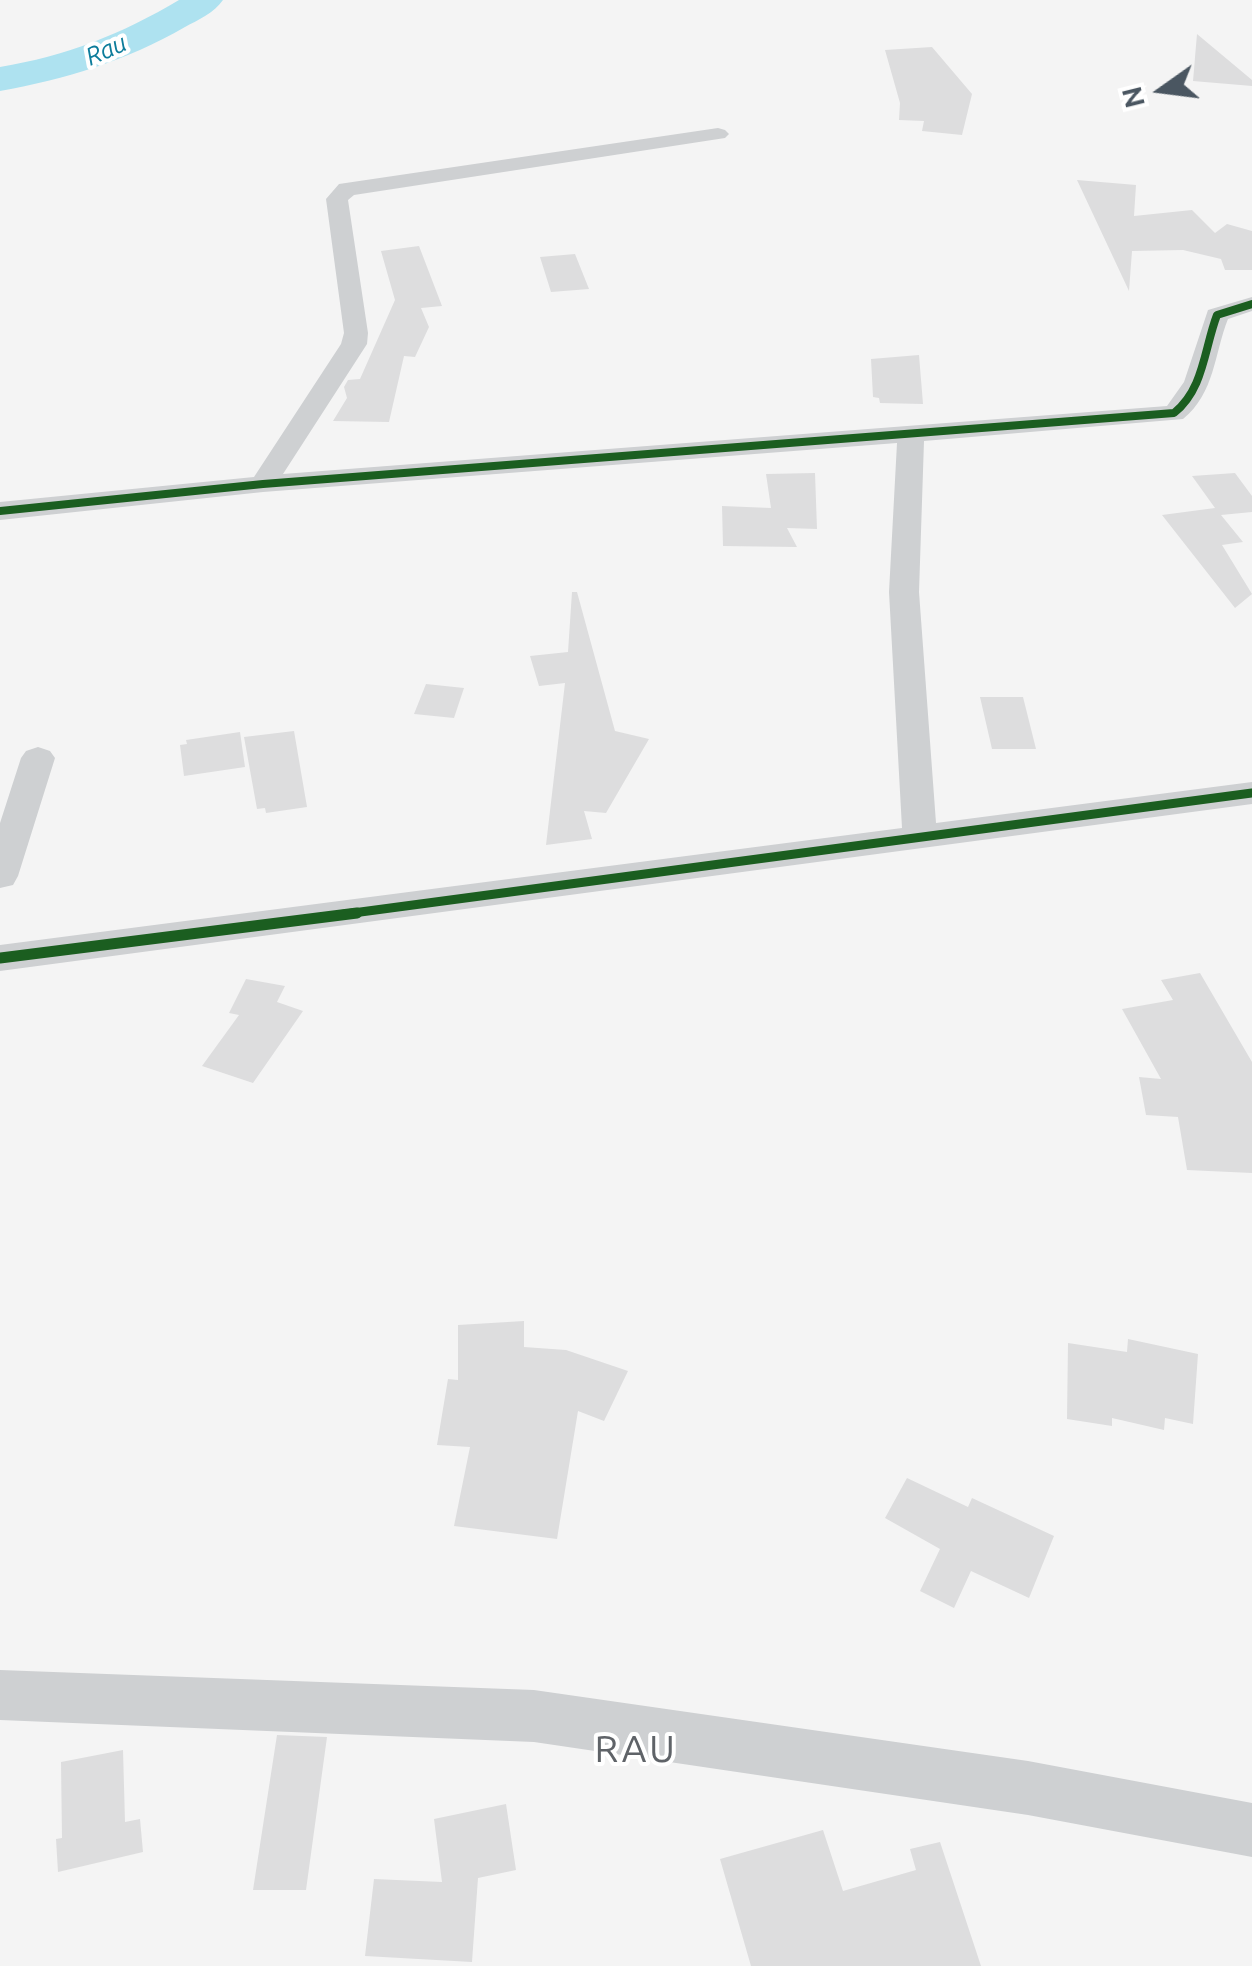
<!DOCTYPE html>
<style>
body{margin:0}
#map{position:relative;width:1252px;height:1966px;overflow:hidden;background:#f4f4f4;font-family:Ubuntu,sans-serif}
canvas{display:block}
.north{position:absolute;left:1112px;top:40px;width:100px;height:100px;-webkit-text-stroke:8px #fff;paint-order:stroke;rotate:256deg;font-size:28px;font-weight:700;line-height:40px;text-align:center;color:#4a5661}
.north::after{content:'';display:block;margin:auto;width:35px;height:45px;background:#4a5661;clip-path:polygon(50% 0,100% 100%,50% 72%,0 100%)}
</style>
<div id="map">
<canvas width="1252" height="1966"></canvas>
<div class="north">N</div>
</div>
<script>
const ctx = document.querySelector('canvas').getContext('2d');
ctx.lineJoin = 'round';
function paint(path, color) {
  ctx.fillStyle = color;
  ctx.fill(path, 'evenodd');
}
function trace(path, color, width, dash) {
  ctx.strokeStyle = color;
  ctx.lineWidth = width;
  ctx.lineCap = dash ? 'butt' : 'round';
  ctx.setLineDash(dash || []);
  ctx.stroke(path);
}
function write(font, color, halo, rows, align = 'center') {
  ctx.font = font + ' Ubuntu,sans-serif';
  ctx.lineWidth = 8;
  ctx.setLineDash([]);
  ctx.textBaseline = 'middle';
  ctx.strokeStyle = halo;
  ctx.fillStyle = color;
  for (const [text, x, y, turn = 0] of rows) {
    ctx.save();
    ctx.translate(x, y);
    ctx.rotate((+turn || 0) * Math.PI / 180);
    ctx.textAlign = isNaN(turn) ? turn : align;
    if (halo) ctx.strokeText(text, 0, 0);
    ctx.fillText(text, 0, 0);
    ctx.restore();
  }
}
paint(new Path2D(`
 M 179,0 L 223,0 C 214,13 198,20 185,27 C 126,61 66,79 0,91 L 0,67 C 66,56 122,34 179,0 Z`), '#aee2f0');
paint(new Path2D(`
 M 1197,34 L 1252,80 L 1252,86 L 1193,81 Z
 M 932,47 L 972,94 L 962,135 L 922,131 L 924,121 L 899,120 L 900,103 L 885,50 Z
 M 1077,180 L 1136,185 L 1134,216 L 1192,210 L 1215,233 L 1227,224 L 1252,231 L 1252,270 L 1225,270 L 1221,259 L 1183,250 L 1132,251 L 1129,291 Z
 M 419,246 L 442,306 L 421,308 L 429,327 L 415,357 L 404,356 L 389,422 L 333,421 L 347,398 L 344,387 L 348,380 L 360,379 L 395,300 L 381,251 Z
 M 575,254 L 589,289 L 551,292 L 540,257 Z
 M 919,355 L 923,404 L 880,403 L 879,398 L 873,397 L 871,359 Z
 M 815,473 L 817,529 L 787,528 L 797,547 L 723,546 L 722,506 L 771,508 L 766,474 Z
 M 1235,473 L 1252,496 L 1252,512 L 1221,515 L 1243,542 L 1222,545 L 1252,594 L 1235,608 L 1162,515 L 1215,508 L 1192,476 Z
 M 572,592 L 577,592 L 615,731 L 649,739 L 606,813 L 584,811 L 592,839 L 546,845 L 565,683 L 539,686 L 530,656 L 568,652 Z
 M 426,684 L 464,688 L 454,718 L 414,714 Z
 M 980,697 L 1023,697 L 1036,749 L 992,749 Z
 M 294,731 L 307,807 L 266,813 L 265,808 L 257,809 L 244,737 Z
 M 240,732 L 245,767 L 184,776 L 180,745 L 187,744 L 186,740 Z
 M 1200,973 L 1252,1062 L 1252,1173 L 1187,1170 L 1178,1117 L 1146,1115 L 1139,1077 L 1161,1079 L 1122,1009 L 1173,1000 L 1161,980 Z
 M 246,979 L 285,986 L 277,1002 L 303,1011 L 253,1083 L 202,1066 L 239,1015 L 229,1013 Z
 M 524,1321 L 524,1347 L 566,1350 L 628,1371 L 604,1421 L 578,1411 L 557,1539 L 454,1526 L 470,1447 L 437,1445 L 448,1379 L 458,1380 L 458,1325 Z
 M 1128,1339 L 1198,1354 L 1193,1424 L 1165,1418 L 1164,1430 L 1112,1418 L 1112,1426 L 1067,1419 L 1068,1343 L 1127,1352 Z
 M 907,1478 L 968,1507 L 972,1498 L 1054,1536 L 1029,1598 L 971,1571 L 954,1608 L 920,1591 L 940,1549 L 885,1518 Z
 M 277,1735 L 327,1737 L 306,1890 L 253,1890 Z
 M 123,1750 L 125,1822 L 140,1819 L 143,1852 L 58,1872 L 56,1839 L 62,1838 L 61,1762 Z
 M 506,1804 L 516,1870 L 478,1878 L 472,1962 L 365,1956 L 374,1879 L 442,1882 L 434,1819 Z
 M 823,1830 L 843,1891 L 916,1870 L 910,1849 L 940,1842 L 981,1966 L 751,1966 L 720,1859 Z`), '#ddddde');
paint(new Path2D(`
 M 718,128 L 725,130 L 729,134 L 725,138 L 354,195 L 348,200 L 368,333 L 367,344 L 283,474 L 1167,406 L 1184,382 L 1208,310 L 1252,297 L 1252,311 L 1228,319 C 1214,354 1215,393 1183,419 L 924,441 L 919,592 L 936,823 L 1252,782 L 1252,804 L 0,971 L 0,945 L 902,828 L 889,592 L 897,443 L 263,492 L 0,520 L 0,502 L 254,477 L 341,344 L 344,333 L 326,199 L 339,184 Z
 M 38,747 L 50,751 L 55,758 L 18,876 L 13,885 L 0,888 L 0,823 L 21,758 L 26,751 Z
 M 0,1670 L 534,1690 L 1028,1761 L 1252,1803 L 1252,1857 L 1028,1815 L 534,1742 L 0,1720 Z`), '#ced0d2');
trace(new Path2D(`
 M 0,511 L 263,484 L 1174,413 C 1204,389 1204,349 1217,315 L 1252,304`), '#1b5e20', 8);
trace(new Path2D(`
 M 338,915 L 1252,793`), '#1b5e20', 9);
trace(new Path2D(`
 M 0,958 L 357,913`), '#1b5e20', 11);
write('italic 25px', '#0c7c9b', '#fff', [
 ["Rau",106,50,-24]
]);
ctx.letterSpacing = '2.5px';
write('38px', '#5f6368', '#fff', [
 ["RAU",636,1749]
]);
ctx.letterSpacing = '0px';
</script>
